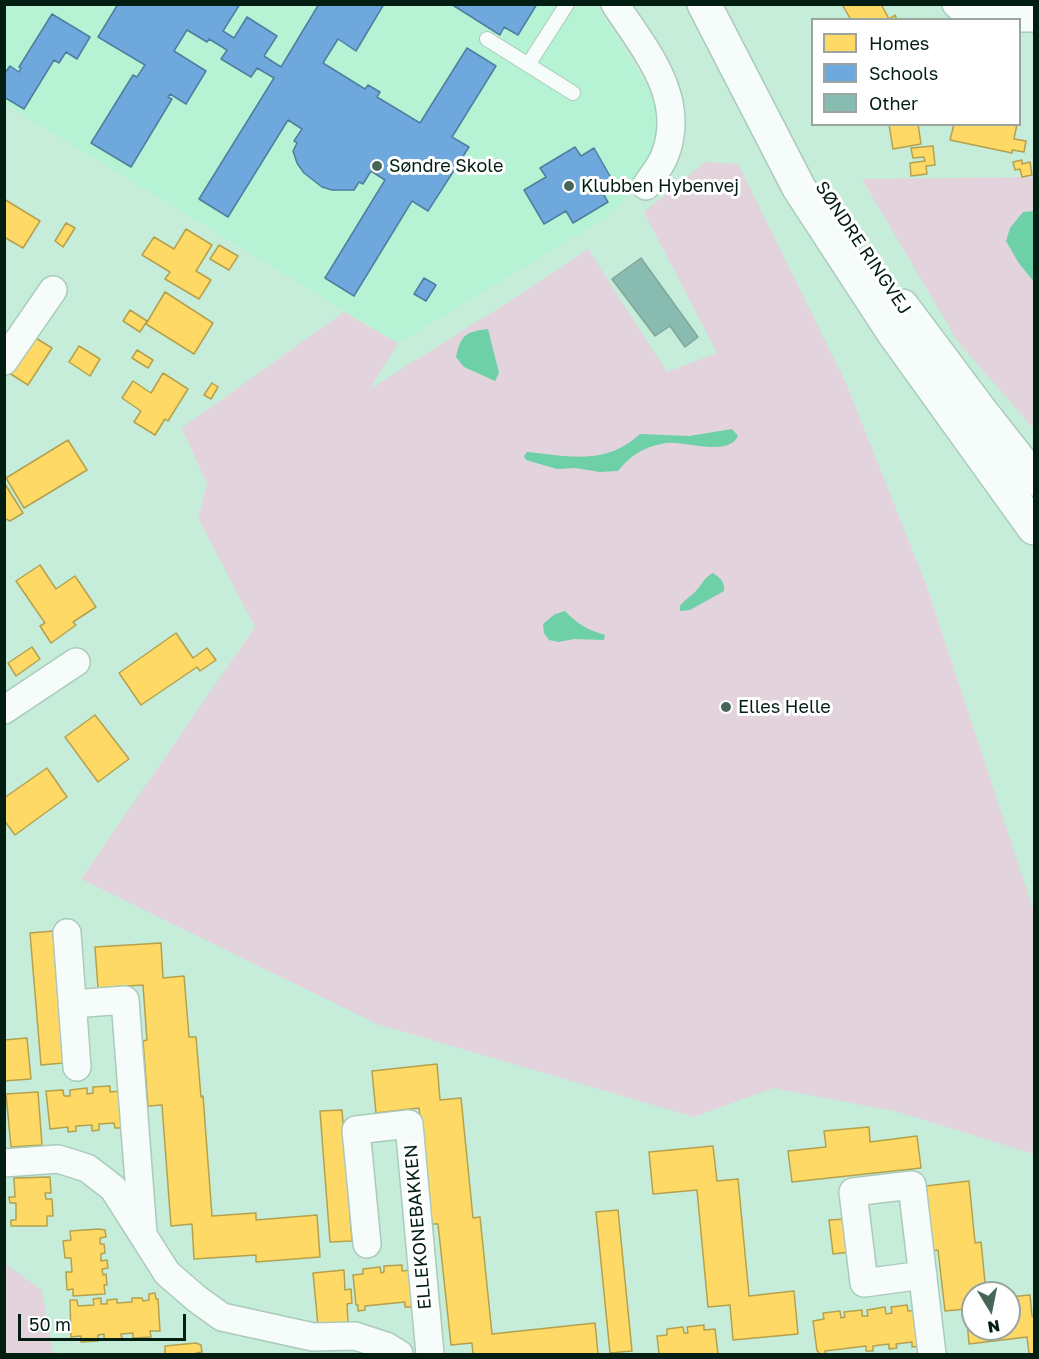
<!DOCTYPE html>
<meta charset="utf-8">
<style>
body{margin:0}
#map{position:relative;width:1039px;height:1359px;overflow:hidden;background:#c6edda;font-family:"Golos Text",sans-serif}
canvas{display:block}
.frame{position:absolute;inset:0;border:6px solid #021e12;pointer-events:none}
.legend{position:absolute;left:811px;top:18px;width:210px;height:108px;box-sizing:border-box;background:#fff;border:2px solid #9aa5a0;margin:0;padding:8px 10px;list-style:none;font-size:18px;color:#021e12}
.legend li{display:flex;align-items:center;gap:12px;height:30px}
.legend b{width:30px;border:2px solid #9aa5a0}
.north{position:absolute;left:961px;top:1281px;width:60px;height:60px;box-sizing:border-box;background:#fff;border:2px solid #9aa5a0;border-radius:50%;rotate:170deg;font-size:16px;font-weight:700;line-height:24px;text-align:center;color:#021e12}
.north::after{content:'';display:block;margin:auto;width:21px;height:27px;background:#476658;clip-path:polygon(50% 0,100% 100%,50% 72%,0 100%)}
.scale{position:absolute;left:18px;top:1314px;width:168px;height:27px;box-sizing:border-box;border:3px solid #021e12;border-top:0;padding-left:8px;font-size:18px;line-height:21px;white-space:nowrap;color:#021e12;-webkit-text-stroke:4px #fff;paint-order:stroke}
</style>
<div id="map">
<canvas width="1039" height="1359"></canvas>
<div class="frame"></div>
<ul class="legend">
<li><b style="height:16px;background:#ffd966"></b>Homes</li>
<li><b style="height:16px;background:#6fa8dc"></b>Schools</li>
<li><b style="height:16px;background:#88bcb0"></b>Other</li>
</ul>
<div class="north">N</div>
<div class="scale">50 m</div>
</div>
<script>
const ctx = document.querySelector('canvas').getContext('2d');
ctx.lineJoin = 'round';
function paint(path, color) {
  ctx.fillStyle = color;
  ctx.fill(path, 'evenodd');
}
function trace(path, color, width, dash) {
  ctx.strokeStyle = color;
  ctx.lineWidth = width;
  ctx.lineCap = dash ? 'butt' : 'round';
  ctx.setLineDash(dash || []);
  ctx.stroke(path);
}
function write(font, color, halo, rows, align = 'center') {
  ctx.font = font + ' "Golos Text",sans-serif';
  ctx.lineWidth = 6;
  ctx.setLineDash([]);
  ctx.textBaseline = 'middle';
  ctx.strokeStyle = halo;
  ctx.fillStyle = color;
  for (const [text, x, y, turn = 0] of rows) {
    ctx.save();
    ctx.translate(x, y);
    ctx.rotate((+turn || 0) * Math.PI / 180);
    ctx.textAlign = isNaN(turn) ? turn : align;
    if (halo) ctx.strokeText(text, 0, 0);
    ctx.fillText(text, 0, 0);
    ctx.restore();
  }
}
paint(new Path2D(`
 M 4,5 L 596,5 L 655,99 L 660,123 L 654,151 L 642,181 L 607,217 L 398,343 L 5,104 Z`), '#b6f3d5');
paint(new Path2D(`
 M 705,162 L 738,164 L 846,383 L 927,587 L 1034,912 L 1034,1154 L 898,1112 L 773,1088 L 694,1117 L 377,1024 L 81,879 L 255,627 L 198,518 L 207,484 L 182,428 L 344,312 L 398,343 L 370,389 L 532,287 L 588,249 L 667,372 L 717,353 L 644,212 Z
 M 1034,177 L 1034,211 L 1023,212 L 1018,262 L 1034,282 L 1034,429 L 958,342 L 862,179 Z
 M 5,1264 L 42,1290 L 53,1354 L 5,1354 Z`), '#e2d3dd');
paint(new Path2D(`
 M 1034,211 L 1034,282 L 1018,262 L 1006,241 L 1010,228 L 1023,212 Z
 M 488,329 L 499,373 L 495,381 L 464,367 L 456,357 C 461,334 466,332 488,329 Z
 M 732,429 L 738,436 C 727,458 685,440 666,443 C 644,447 632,454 618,471 L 600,472 L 575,468 L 557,469 L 526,460 L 524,456 L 527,452 C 570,456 605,466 640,434 L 689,436 Z
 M 713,573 C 720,578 725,581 724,591 L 690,610 L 680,611 L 680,606 C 684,600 690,597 695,592 C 702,585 704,577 713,573 Z
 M 565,611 C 577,624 588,630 605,635 L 604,640 L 574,639 L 559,642 L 549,640 L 544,633 L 543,624 L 555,614 Z`), '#6ed0a7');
const homes = new Path2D(`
 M 842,4 L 881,4 L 889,19 L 895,15 L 897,20 L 851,20 Z
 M 889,124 L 918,124 L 921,144 L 893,149 Z
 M 954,124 L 1017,124 L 1014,139 L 1026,141 L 1024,152 L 1012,150 L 1012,153 L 950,140 Z
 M 933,146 L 935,165 L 926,166 L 927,174 L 911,176 L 910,163 L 925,161 L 924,157 L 913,158 L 911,148 Z
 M 1022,160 L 1022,164 L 1030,162 L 1032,175 L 1022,177 L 1020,169 L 1015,170 L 1013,162 Z
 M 4,199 L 40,221 L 23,248 L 4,237 Z
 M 66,223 L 75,228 L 63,247 L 55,241 Z
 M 186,229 L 212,245 L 196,271 L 211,280 L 199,299 L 165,279 L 170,272 L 142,255 L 154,237 L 174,249 Z
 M 219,245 L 238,256 L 229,270 L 210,259 Z
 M 165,292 L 213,323 L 194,354 L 146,324 Z
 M 130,310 L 147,321 L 140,332 L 123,321 Z
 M 29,334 L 52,348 L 28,385 L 6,371 Z
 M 79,346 L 100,359 L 90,376 L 69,362 Z
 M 137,350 L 153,360 L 148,368 L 132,358 Z
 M 163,373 L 188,389 L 168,421 L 165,419 L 155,435 L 134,422 L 141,411 L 122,398 L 133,381 L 151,393 Z
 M 212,383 L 218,387 L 211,399 L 204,395 Z
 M 68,440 L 87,470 L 24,508 L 6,478 Z
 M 5,484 L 23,513 L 10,521 L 4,518 Z
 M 40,565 L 56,589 L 75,576 L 96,607 L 73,622 L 76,625 L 51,643 L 40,626 L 45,623 L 16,581 Z
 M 176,633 L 193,658 L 207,648 L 216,660 L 200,671 L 197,667 L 141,705 L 119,673 Z
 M 32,647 L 40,659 L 16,676 L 8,663 Z
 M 95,715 L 129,759 L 98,782 L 65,737 Z
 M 47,768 L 67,797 L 15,835 L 4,820 L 4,798 Z
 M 53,931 L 63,1063 L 41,1065 L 30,933 Z
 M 161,943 L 163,978 L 184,976 L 189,1037 L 196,1037 L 201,1097 L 203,1096 L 212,1216 L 256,1213 L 256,1220 L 317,1215 L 320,1257 L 256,1262 L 256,1255 L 194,1259 L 192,1224 L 171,1226 L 162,1105 L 148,1106 L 143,1041 L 147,1040 L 143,985 L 98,988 L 95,947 Z
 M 27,1038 L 31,1079 L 4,1081 L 4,1040 Z
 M 437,1064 L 440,1100 L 461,1098 L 473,1218 L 480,1217 L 492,1334 L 595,1323 L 598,1354 L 473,1354 L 472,1343 L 451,1345 L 438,1224 L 432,1224 L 419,1108 L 376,1113 L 372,1071 Z
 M 110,1086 L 110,1092 L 120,1091 L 121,1128 L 115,1128 L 114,1123 L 99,1124 L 99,1130 L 92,1131 L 92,1125 L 76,1126 L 76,1131 L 68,1132 L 68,1127 L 50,1129 L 46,1091 L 63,1090 L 64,1096 L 70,1096 L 70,1090 L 87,1088 L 87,1094 L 93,1093 L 93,1087 Z
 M 38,1092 L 42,1145 L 11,1147 L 6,1094 Z
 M 342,1110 L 352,1241 L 330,1242 L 320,1111 Z
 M 869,1127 L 870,1142 L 917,1136 L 921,1168 L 792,1182 L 788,1151 L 826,1147 L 824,1131 Z
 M 713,1146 L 717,1181 L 738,1179 L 749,1296 L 794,1291 L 798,1334 L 733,1340 L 730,1305 L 708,1307 L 697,1190 L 653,1194 L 649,1152 Z
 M 50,1177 L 51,1193 L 45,1193 L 46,1199 L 52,1199 L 53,1216 L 47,1216 L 47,1226 L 11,1226 L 11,1220 L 16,1220 L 16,1203 L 10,1203 L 9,1197 L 15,1197 L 14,1178 Z
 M 969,1181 L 975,1243 L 981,1242 L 986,1293 L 973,1293 L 973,1329 L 1009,1329 L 1009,1297 L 1030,1295 L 1032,1316 L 1034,1316 L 1034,1354 L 1029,1354 L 1027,1337 L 969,1344 L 966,1309 L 945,1311 L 938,1250 L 933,1251 L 926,1186 Z
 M 618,1210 L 632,1351 L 610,1353 L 596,1212 Z
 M 846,1219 L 850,1252 L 833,1254 L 829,1220 Z
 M 99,1229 L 105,1230 L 106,1237 L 100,1238 L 100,1244 L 104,1244 L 105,1253 L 101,1254 L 101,1261 L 107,1260 L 108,1268 L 102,1269 L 103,1275 L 106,1274 L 107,1285 L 104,1285 L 105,1294 L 73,1296 L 73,1289 L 67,1290 L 66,1272 L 72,1272 L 71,1258 L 65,1258 L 63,1241 L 71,1240 L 70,1231 Z
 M 402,1265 L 402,1271 L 411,1270 L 412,1307 L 405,1307 L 405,1302 L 365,1306 L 365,1310 L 358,1311 L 358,1305 L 356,1305 L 353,1275 L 363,1274 L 363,1269 L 380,1267 L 381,1273 L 384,1272 L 384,1266 Z
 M 344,1270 L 345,1290 L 351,1289 L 352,1303 L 347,1304 L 348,1323 L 318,1326 L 313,1273 Z
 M 155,1293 L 156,1299 L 158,1299 L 160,1331 L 150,1331 L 151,1337 L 133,1338 L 133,1333 L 121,1334 L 122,1339 L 104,1340 L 104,1334 L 98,1335 L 98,1341 L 81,1342 L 81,1336 L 71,1337 L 70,1300 L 77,1300 L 78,1306 L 94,1305 L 93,1299 L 101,1298 L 101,1304 L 107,1304 L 107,1300 L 117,1299 L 117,1303 L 132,1302 L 132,1298 L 142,1298 L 143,1301 L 149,1300 L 149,1294 Z
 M 907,1305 L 908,1311 L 918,1310 L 920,1346 L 912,1347 L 912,1342 L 896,1344 L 897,1348 L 889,1349 L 889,1344 L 873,1346 L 873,1351 L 866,1351 L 866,1346 L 825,1351 L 826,1354 L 819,1354 L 818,1351 L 817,1351 L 813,1321 L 824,1319 L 823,1313 L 840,1311 L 841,1318 L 845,1317 L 844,1312 L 862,1310 L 862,1316 L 868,1316 L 867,1310 L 885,1307 L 886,1314 L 892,1313 L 891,1307 Z
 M 704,1325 L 704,1330 L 715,1329 L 718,1354 L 659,1354 L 657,1336 L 667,1335 L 667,1329 L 683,1327 L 684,1333 L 688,1333 L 687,1327 Z
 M 196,1343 L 201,1345 L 202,1352 L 196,1353 L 197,1354 L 165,1354 L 165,1346 Z`);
paint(homes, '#ffd966');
trace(homes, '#b3a14d', 1.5);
const schools = new Path2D(`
 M 118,4 L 240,4 L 223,31 L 234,38 L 247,17 L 277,36 L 264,56 L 281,67 L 319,4 L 384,4 L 356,51 L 338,39 L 323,63 L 365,89 L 368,85 L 380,92 L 377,97 L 420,123 L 467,48 L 496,66 L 452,137 L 469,147 L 428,211 L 412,201 L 354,296 L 325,278 L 385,180 L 371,171 L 363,184 L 359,182 L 354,190 L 332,190 L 322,187 L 304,173 L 297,163 L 293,151 L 297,143 L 294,141 L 302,129 L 288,120 L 228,217 L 199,199 L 274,78 L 257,68 L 251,77 L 221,59 L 227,50 L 209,39 L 207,42 L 187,30 L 174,51 L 206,71 L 186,104 L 170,94 L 168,97 L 172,99 L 131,167 L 91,143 L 133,75 L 137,77 L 145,65 L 98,37 Z
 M 451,4 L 537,4 L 518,35 L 504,27 L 500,35 Z
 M 52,14 L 90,37 L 77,59 L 66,52 L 59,63 L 54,60 L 24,109 L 4,97 L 4,74 L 10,66 L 19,72 L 21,68 L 19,67 Z
 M 575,147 L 581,156 L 594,148 L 614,183 L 601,190 L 608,202 L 573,223 L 566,211 L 544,224 L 524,190 L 546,177 L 540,168 Z
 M 424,278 L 436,285 L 426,301 L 414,294 Z`);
paint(schools, '#6fa8dc');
trace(schools, '#4e7f9f', 1.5);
const building = new Path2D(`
 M 641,258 L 698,337 L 685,347 L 670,326 L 655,336 L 612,279 Z`);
paint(building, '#88bcb0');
trace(building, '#82a59a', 1.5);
const service = new Path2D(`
 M 487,39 L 573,93
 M 528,65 L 567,4`);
const minor = new Path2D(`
 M 615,4 C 645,50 687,97 665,155 C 661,166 652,176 646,186
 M 956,4 L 971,18 L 1034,18
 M 4,361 L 53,290
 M 4,710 L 76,662
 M 67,933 L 77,1067
 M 72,1004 L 125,1000 L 143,1233
 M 4,1163 L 58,1159 L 87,1168 L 113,1188 L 167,1273 L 197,1299 L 222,1317 L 313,1337 L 355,1336 L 386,1346 L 399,1354
 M 367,1244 L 356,1130 L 409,1124 L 430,1354
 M 923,1275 L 864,1283 L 853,1192 L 912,1185 L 932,1354`);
const primary = new Path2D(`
 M 704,4 L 799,188 L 893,332 L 1034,528
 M 902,306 L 979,409 L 1034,479`);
trace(service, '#abcabb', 16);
trace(minor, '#abcabb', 30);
trace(primary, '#abcabb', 36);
trace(service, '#f6fcf9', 14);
trace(minor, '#f6fcf9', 27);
trace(primary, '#f6fcf9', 33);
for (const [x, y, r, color] of [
 [377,166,6,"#476658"],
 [569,186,6,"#476658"],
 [726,707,6,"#476658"]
]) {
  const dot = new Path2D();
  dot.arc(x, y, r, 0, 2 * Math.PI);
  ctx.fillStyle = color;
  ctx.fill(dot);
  trace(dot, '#fff', 2);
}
write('18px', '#021e12', '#fff', [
 ["Søndre Skole",389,166],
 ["Klubben Hybenvej",581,186],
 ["Elles Helle",738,707]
], 'left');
write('18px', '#021e12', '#fff', [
 ["SØNDRE RINGVEJ",863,248,56],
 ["ELLEKONEBAKKEN",418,1227,-95]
]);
</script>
